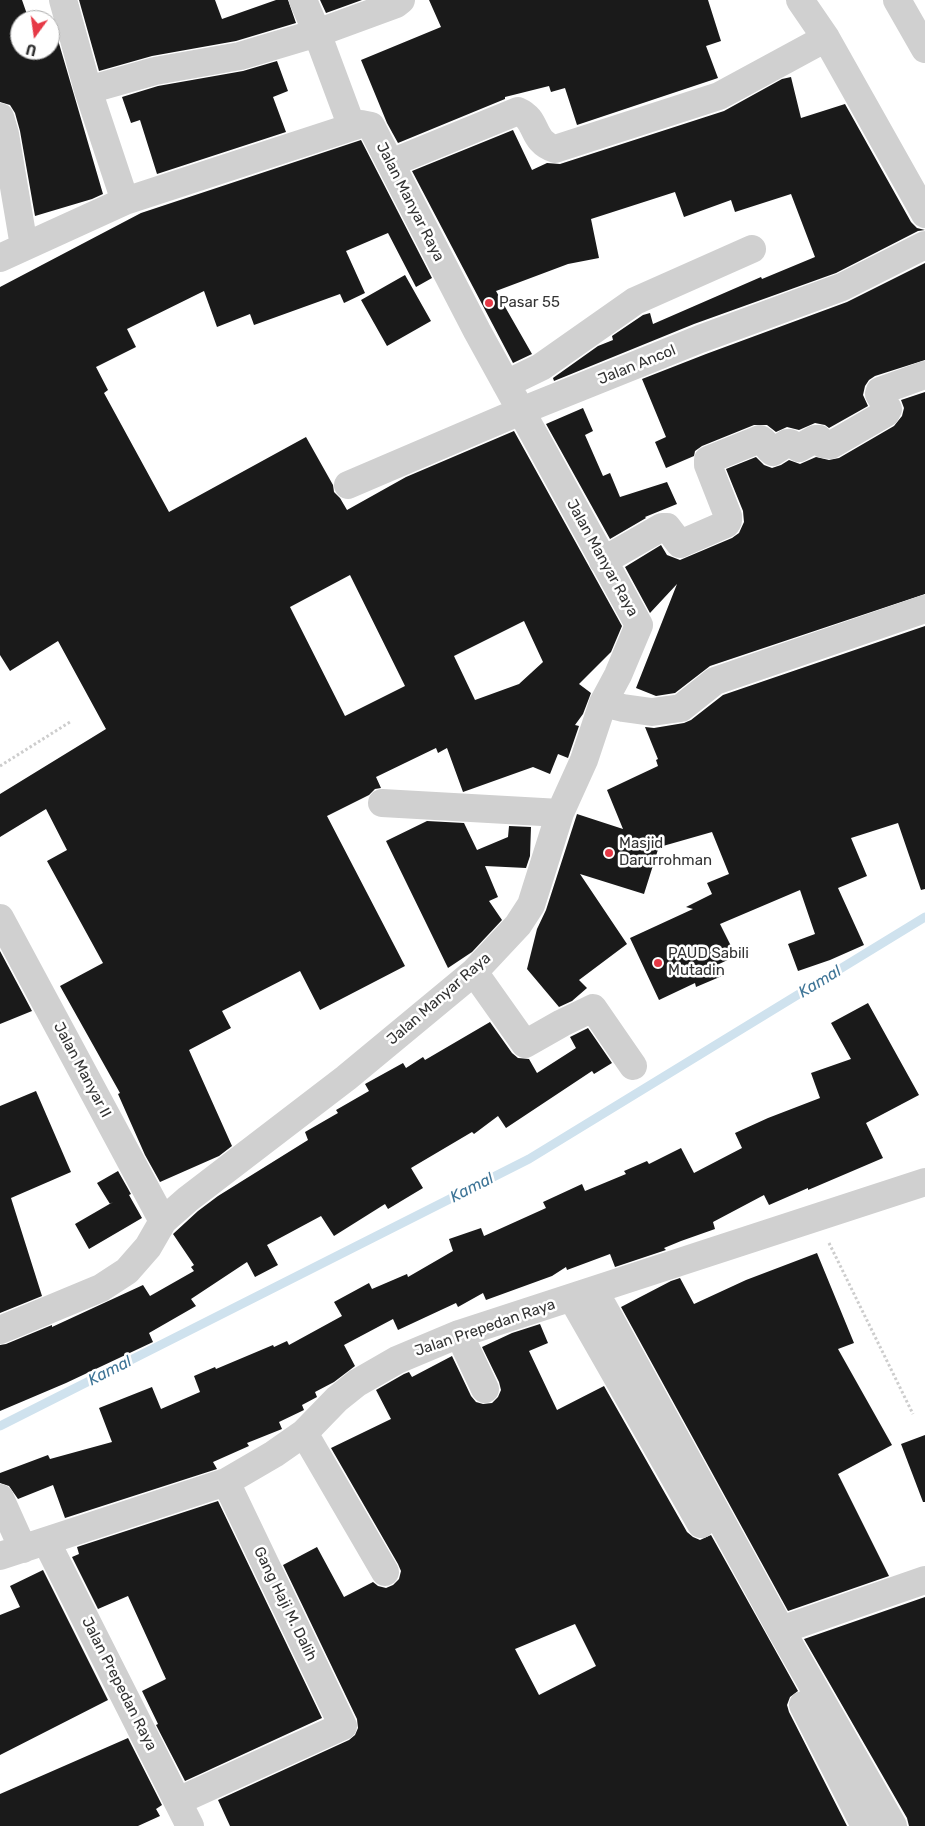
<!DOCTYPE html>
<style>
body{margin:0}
#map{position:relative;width:925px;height:1826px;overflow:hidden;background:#fff;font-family:Rubik,sans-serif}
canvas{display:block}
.north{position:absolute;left:10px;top:10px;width:50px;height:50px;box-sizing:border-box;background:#fff;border:1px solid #adadad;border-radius:50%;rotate:194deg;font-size:14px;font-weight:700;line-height:20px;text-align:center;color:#333}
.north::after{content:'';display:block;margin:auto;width:18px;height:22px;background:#e63946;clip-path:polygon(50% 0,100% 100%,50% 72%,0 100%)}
</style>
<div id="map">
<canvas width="925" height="1826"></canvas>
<div class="north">U</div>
</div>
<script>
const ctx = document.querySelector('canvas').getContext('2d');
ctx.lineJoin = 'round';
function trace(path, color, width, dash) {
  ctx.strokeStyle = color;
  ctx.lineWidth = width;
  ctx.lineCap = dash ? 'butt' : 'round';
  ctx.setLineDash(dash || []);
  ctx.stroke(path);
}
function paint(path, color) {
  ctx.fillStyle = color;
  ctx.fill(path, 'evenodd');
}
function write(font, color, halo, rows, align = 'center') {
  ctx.font = font + ' Rubik,sans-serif';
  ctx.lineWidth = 5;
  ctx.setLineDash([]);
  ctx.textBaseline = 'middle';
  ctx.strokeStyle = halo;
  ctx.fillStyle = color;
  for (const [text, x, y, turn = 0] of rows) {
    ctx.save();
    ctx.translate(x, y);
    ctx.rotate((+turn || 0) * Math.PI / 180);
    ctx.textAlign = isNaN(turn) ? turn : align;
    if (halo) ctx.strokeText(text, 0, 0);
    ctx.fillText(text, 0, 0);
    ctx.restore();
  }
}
trace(new Path2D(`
 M 0,1426 L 529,1159 L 925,917`), '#cfe2ee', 9);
paint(new Path2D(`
 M 0,0 L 22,0 L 29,20 L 20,20 L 20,50 L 50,50 L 50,43 L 58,40 L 103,194 L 92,199 L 35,216 L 20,131 L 15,113 L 10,105 L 0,102 Z
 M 79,0 L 215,0 L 222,19 L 276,0 L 288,0 L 296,23 L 236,41 L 152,56 L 99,71 Z
 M 320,0 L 362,0 L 326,13 Z
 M 429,0 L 708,0 L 721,41 L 706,46 L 718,78 L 577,125 L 565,88 L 551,92 L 549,86 L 505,97 L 505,99 L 398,143 L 387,123 L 361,60 L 441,27 Z
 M 277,61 L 288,91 L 273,97 L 286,132 L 157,174 L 140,120 L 131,123 L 122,97 L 158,86 L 243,71 Z
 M 791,77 L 801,118 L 845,104 L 911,222 L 917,228 L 925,230 L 918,231 L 836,273 L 694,324 L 554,381 L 553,378 L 598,346 L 613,340 L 612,336 L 643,315 L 650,313 L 653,324 L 761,277 L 762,279 L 815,257 L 791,194 L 735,212 L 731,200 L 684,217 L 675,192 L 591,219 L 599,258 L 568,264 L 496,291 L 532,354 L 513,363 L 412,171 L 513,130 L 532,170 L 547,163 L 560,164 L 724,111 L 782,79 Z
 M 361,140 L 432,278 L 416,287 L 388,233 L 346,251 L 365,293 L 344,303 L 340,294 L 254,325 L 250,314 L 217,327 L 204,291 L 127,329 L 136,347 L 96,367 L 108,390 L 104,393 L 169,512 L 306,437 L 333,485 L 334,492 L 340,498 L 347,510 L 406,477 L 514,431 L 622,626 L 611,652 L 579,684 L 591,693 L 583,714 L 575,725 L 579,726 L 568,758 L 558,754 L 550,774 L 533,767 L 463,792 L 447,748 L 438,753 L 436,748 L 376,777 L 381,788 L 375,789 L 369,795 L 327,816 L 405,966 L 320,1010 L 300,971 L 222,1011 L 231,1028 L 189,1050 L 232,1146 L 219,1156 L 160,1182 L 145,1155 L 118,1094 L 120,1093 L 60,986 L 103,963 L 47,861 L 67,850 L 46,809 L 0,837 L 0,794 L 106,729 L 58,641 L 10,671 L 0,655 L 0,287 L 141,213 ZM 350,575 L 405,686 L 345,716 L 290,607 ZM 524,621 L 543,662 L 519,684 L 475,700 L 454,656 Z
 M 925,263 L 925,360 L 875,376 L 869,380 L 865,386 L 863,395 L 868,406 L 829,428 L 825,425 L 815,423 L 799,430 L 787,427 L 776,432 L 767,425 L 754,425 L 702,446 L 695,451 L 694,456 L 666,468 L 655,442 L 666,437 L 642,379 L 706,354 L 847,302 Z
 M 405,275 L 431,321 L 387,346 L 361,300 Z
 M 925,392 L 925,594 L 710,666 L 675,693 L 656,696 L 636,688 L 677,584 L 650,613 L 625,567 L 661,545 L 667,555 L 680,560 L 732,538 L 739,533 L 744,522 L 743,511 L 726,469 L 756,457 L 764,465 L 772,468 L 781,465 L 789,460 L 800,464 L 816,457 L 829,460 L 839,458 L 894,426 L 902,416 L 904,408 L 901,400 Z
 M 583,408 L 593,431 L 585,435 L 603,476 L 610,473 L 620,497 L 667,482 L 677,504 L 645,517 L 646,518 L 610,539 L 546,424 Z
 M 925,626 L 925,889 L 921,890 L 898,823 L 851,838 L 867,876 L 838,888 L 864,945 L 830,960 L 798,971 L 788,944 L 815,934 L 800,890 L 720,924 L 736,956 L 717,965 L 722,976 L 696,987 L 695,983 L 659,1000 L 630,938 L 693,909 L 686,907 L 712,894 L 707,883 L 729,874 L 712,832 L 663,846 L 661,840 L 644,894 L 580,874 L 627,944 L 579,980 L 587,988 L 572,1001 L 559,1007 L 527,969 L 537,929 L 546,910 L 577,814 L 623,829 L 607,790 L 658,766 L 656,760 L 658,759 L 645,727 L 654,728 L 684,723 L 691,720 L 723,695 Z
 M 427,821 L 464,823 L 477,850 L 508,837 L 509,826 L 531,827 L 530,856 L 526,868 L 485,866 L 498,897 L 489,901 L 502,920 L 472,952 L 448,968 L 386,841 Z
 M 0,951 L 32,1011 L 0,1024 Z
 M 868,1003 L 919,1095 L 866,1123 L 883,1158 L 808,1190 L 808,1188 L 769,1205 L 764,1195 L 713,1222 L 715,1229 L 681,1241 L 664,1248 L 666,1250 L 615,1267 L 610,1254 L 567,1270 L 566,1267 L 552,1276 L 486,1300 L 483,1293 L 458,1307 L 456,1303 L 398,1330 L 393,1319 L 344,1345 L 355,1366 L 334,1382 L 315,1392 L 317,1397 L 302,1405 L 304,1410 L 279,1422 L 282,1429 L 247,1443 L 249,1446 L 213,1462 L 217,1469 L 65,1518 L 53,1485 L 18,1499 L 9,1486 L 0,1483 L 0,1473 L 48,1455 L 50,1459 L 112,1442 L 99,1408 L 152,1387 L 161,1409 L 200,1392 L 194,1376 L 215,1367 L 216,1369 L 273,1345 L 274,1347 L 287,1341 L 289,1345 L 342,1316 L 334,1302 L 369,1283 L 372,1289 L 407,1274 L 408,1277 L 453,1251 L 449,1239 L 481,1228 L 484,1236 L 546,1208 L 543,1202 L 582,1184 L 585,1191 L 626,1174 L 624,1171 L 647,1161 L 649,1164 L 681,1148 L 694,1173 L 742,1148 L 735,1133 L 768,1118 L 820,1098 L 811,1073 L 851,1059 L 831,1023 Z
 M 490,1022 L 512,1053 L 518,1058 L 529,1059 L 537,1073 L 576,1048 L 570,1037 L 588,1028 L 612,1063 L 594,1074 L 592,1071 L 506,1128 L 498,1116 L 474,1134 L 472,1132 L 411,1168 L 423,1188 L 388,1209 L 385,1204 L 334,1236 L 321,1216 L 267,1245 L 278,1265 L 255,1277 L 247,1262 L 191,1299 L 196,1306 L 149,1333 L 153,1342 L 66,1383 L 0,1411 L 0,1345 L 6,1344 L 52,1325 L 52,1327 L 143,1285 L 150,1296 L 194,1271 L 191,1267 L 194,1265 L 173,1234 L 198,1211 L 218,1196 L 308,1140 L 305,1132 L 338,1113 L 336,1110 L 369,1091 L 365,1084 L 403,1063 L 406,1068 L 423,1057 L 425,1060 Z
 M 36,1091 L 71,1172 L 11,1198 L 42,1296 L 0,1313 L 0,1106 Z
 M 118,1171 L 131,1194 L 129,1195 L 142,1218 L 89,1249 L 75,1224 L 113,1202 L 110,1204 L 97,1183 Z
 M 817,1253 L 854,1343 L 838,1349 L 892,1445 L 838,1474 L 889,1576 L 788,1611 L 621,1307 L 671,1281 L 680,1278 L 694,1304 L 746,1280 Z
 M 540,1324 L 548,1343 L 529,1351 L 557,1410 L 604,1386 L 687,1532 L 693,1537 L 700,1540 L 711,1535 L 798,1691 L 790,1697 L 787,1705 L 789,1712 L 847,1826 L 230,1826 L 218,1800 L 349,1740 L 355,1735 L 358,1728 L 357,1719 L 283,1565 L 317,1547 L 344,1597 L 373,1582 L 378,1586 L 386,1588 L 393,1585 L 399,1579 L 401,1571 L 398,1564 L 331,1448 L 391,1419 L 376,1390 L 404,1374 L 409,1372 L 412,1377 L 452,1356 L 471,1396 L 476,1402 L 483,1404 L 492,1403 L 498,1397 L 501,1390 L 499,1382 L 482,1347 L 512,1333 ZM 575,1624 L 596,1666 L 539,1695 L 515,1649 Z
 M 925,1435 L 925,1502 L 923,1502 L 901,1444 Z
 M 218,1501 L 322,1718 L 185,1781 L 156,1725 L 158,1724 L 142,1691 L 166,1679 L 128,1596 L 98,1609 L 72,1557 L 79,1554 L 77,1547 Z
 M 43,1570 L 108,1700 L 0,1755 L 0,1615 L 20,1607 L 10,1586 Z
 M 925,1597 L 925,1826 L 909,1826 L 907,1818 L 804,1639 Z
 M 128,1738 L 162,1805 L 156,1809 L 160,1816 L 138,1826 L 0,1826 L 0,1794 Z`), '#1a1a1a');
trace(new Path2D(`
 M 0,766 L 70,722
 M 829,1243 L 913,1414`), '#cdcdcd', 3, [2.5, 2.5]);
trace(new Path2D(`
 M 63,0 L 88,90 L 125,201
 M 303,0 L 317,33 L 396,4 L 401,0
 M 800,0 L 826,38 L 925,214
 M 897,0 L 925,49
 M 88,90 L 155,71 L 240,56 L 317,33 L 352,127
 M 0,117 L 5,134 L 24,246
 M 391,163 L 518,111 C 539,120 530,141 555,149 L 719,96 L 826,38
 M 0,258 L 125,201 L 361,124 L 371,126 L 477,331 L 639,625 L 618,675 L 603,703 L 584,760 L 560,813 L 531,905 L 518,925 L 474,972 L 346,1078 L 188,1199 L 163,1221 L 148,1247 L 127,1271 L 101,1288 L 0,1330
 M 506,384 L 541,367 L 635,301 L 752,249
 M 348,485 L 521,411 L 700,339 L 842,287 L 925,245
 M 603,561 L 662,527 L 667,527 L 680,544 L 726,524 L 728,521 L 728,516 L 708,465 L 708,460 L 760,439 C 766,441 767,449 773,452 L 787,443 L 790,443 L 799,448 L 815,439 L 819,439 L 823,444 L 831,445 L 886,413 L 888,409 L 879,394 L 880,391 L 925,375
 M 603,703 L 623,708 L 652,712 L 681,708 L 715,681 L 925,609
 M 382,803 L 560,813
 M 0,918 L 163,1221
 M 474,972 L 525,1044 L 562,1023 L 593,1008 L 633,1066
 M 594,1290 L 781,1630 L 893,1826
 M 572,1298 L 701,1524
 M 459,1334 L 485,1389
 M 304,1433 L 385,1572
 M 0,1498 L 23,1549
 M 46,1541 L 190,1826
 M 0,1556 L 226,1482 L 274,1454 L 304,1433 L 337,1399 L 357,1383 L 397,1360 L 459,1334 L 925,1182
 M 781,1630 L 925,1580
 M 803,1705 L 865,1826
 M 178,1801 L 343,1726 L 226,1482`), '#d0d0d0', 28);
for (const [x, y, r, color] of [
 [489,303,5,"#e63946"],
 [609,853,5,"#e63946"],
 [658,963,5,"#e63946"]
]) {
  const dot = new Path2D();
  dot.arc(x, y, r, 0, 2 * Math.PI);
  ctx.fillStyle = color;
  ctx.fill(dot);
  trace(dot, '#fff', 2);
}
write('15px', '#333', '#fff', [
 ["Jalan Manyar Raya",410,202,63],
 ["Jalan Ancol",637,365,-22],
 ["Jalan Manyar Raya",602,558,61],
 ["Jalan Manyar Raya",439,999,-41],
 ["Jalan Manyar II",82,1070,62],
 ["Jalan Prepedan Raya",485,1328,-19],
 ["Gang Haji M. Dalih",285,1604,64],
 ["Jalan Prepedan Raya",119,1684,63]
]);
write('15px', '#333', '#fff', [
 ["Pasar 55",499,303],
 ["Masjid",619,844],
 ["Darurrohman",619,861],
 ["PAUD Sabili",668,954],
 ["Mutadin",668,971]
], 'left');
write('italic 16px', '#3f7597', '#fff', [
 ["Kamal",820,982,-31],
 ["Kamal",472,1188,-27],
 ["Kamal",110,1371,-27]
]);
</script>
